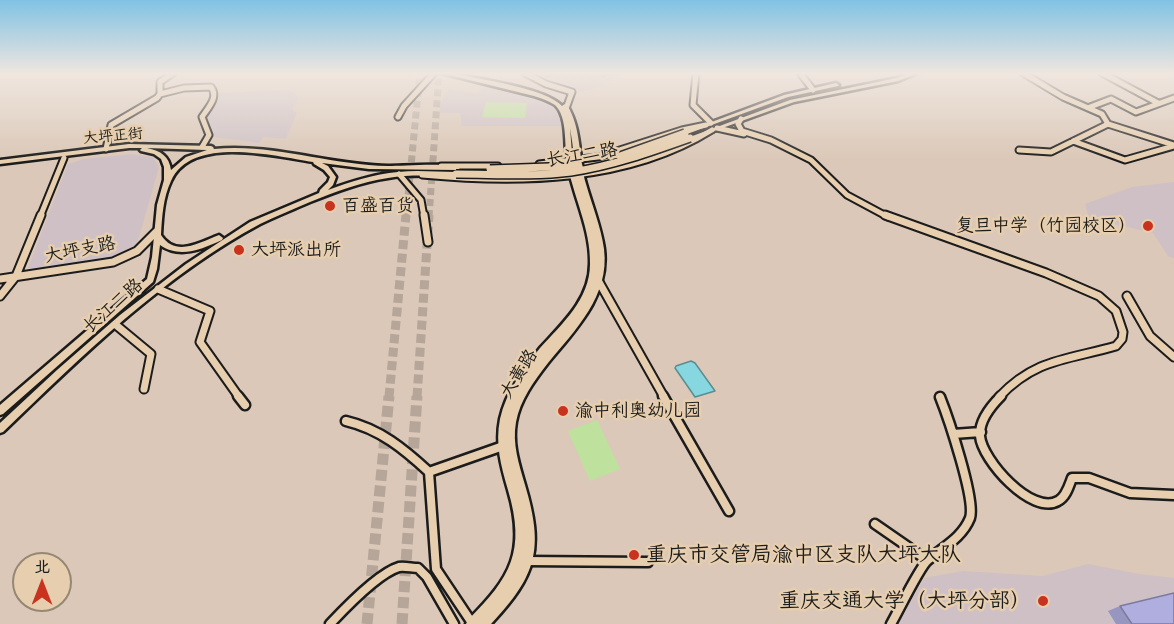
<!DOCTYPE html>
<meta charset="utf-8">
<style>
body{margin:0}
#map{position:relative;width:1174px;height:624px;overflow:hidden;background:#dbc8b8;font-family:Delius,"LXGW WenKai TC",sans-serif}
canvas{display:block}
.north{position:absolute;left:12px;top:552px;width:60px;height:60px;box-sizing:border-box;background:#e6ceae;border:2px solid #958774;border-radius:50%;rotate:0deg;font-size:16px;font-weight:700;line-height:24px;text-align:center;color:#1c1c1c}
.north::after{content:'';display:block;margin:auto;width:21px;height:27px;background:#c8321e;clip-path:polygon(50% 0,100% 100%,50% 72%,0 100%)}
</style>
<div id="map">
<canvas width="1174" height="624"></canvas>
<div class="north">北</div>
</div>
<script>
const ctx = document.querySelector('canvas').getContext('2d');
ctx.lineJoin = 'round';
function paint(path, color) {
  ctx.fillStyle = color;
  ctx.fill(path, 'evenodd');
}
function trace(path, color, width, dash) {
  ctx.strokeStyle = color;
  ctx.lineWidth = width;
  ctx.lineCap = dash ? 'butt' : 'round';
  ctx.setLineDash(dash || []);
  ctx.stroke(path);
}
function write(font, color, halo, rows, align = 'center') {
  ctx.font = font + ' Delius,"LXGW WenKai TC",sans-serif';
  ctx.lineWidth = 5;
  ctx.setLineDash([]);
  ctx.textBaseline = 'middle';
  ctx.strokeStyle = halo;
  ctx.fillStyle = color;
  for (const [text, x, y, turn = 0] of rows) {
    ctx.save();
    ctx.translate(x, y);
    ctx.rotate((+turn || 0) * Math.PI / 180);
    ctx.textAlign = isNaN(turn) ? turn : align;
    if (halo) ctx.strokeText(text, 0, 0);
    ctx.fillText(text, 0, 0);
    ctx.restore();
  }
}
paint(new Path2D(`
 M 534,73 L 620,73 L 603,86 L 580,92 Z
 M 486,85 L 548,103 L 560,113 L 562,126 L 462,126 L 460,113 L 439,113 L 443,98 L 449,89 L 477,94 Z
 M 289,90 L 298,97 L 292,109 L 297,113 L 286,139 L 263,137 L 259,143 L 213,137 L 214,133 L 206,116 L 219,93 Z
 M 131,154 L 153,157 L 159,167 L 138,240 L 132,248 L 111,258 L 35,270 L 28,268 L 68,164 L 84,159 Z
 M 1174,182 L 1174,258 L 1168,256 L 1153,233 L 1089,218 L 1085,204 L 1132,187 Z
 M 1088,564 L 1139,574 L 1174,578 L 1174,624 L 898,624 L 924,578 L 963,571 L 1043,576 Z`), '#cec0c4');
paint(new Path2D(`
 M 486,102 L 527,103 L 525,118 L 482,117 Z
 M 597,420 L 620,469 L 590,481 L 568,431 Z`), '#bee29d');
const water = new Path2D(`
 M 691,361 L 695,363 L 715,391 L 695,397 L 675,368 L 676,366 Z`);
paint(water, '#86d7df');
trace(water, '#5c8c91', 1.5);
trace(new Path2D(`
 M 406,217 L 420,73
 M 429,217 L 439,73`), '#b5a699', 7, [7, 4]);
trace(new Path2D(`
 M 389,397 L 406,215
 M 417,397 L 429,215`), '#b5a699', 9, [9, 4.5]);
trace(new Path2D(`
 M 367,624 L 389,396
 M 402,624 L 417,396`), '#b5a699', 11, [11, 5]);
const minorFar2 = new Path2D(`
 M 525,73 L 546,84 L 572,92 L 564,114
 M 696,73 L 693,105 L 711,123
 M 800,73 L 813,90
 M 1102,73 L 1158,103
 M 160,94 L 184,88 L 211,87 C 219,97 208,108 202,117 L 209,135 L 202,147
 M 1090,107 L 1111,99 L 1136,112 L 1174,98
 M 398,117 L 404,106 L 434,73
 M 741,119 L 738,124 L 742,131 L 771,140 L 811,160 L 847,195 L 888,217
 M 1108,124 L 1174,145
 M 717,128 L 744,134
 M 1073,141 L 1125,160 L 1174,146
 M 106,149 L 111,125 L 157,98 L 160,94 L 160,82 L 173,73
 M 1019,150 L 1051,152 L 1108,124 L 1102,114 L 1063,97 L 1023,73
 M 539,164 L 598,157 L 682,130 L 706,125
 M 441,166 L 498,166
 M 399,174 L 421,200 L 424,217
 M 422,175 C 518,184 627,183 712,130
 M 40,217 L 64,158`);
const minorFar1 = new Path2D(`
 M 424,215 L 428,242
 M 885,215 L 1046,273 L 1099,296 L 1116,311 L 1123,332 L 1122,339 L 1116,346 C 1068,360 1036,358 999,397
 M 0,279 L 113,262 L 137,251 L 156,232
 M 594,281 L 599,282 L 664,397
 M 158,289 L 210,311 L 200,342 L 239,397
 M 0,296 L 16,276 L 41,215
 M 1127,296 L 1150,336 L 1174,357
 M 116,325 L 151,354 L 144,389`);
const minor = new Path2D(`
 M 238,396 L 245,405
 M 663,396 L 729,511
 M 1001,396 C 991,406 979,421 980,436 C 982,460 1032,516 1058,501 C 1066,497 1069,486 1072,478 L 1089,478 L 1130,493 L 1174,495
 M 346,421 C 380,429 404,449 429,472 L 436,569 L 472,623
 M 953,434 L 981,432
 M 429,472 L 506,445
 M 875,524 L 927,560
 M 525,561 L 648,562
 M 330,624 C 345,608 379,573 399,567 C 405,566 412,568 418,568 L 427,577 L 454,624
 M 891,624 C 898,612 920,566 928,560 C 943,547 962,538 970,518 C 976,500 948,417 940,397`);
const major = new Path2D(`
 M 441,73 L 452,73 C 477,79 546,88 562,106 L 565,104 L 567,105 C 582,129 578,157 586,184 C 592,205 601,227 604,249 C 610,296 575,330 548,363 C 534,381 520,400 516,422 C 512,444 519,464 525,485 C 544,549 537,575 491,624 L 466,624 L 468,620 C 511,577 526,551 508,490 C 501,466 495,444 500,419 C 506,392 523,369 540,348 C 562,324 590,299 590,264 C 591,229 573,196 567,162 C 564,146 568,117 555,105 C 549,101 541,98 534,96 ZM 570,128 C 573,144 574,160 577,176 L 572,154 Z
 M 909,73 L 918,73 L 898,81 L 794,102 L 692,139 L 688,139 L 687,138 L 790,100 L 897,78 Z
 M 836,83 L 839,85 L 838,86 L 788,97 L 687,134 L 683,134 L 682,133 L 784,95 Z
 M 129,144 L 211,146 L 213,147 L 214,149 C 271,143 330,165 388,166 C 403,166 449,162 460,168 L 457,170 L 369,169 L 322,163 L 328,166 L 336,177 L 333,185 L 328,190 C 350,182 374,174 398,172 C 417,170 437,172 456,172 L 459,174 L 456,176 C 434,176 410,174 388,178 C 361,182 335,192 310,202 C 294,209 276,216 260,224 C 163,276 82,356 3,432 L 0,433 L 0,423 L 57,370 L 120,315 L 186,264 L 250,222 L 319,193 L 320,190 L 328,182 L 330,177 L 324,170 L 314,164 L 313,162 C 275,156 191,135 171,181 C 163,198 162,217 161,235 C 176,258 200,242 219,235 L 223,238 L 222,240 C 202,249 180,259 160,245 L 157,269 L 153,282 L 3,414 L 0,415 L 0,405 L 147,279 L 152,257 L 157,205 L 164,180 L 164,167 L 161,159 L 154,154 L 141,151 L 140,150 L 142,148 L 129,148 L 0,164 L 0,160 ZM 147,148 L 207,150 L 186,157 L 171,170 C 169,156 161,151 147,148 Z`);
trace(minorFar2, '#1c1c1c', 9);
trace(minorFar1, '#1c1c1c', 11);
trace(minor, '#1c1c1c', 13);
trace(major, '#1c1c1c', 5);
trace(minorFar2, '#e6ceae', 5);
trace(minorFar1, '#e6ceae', 7);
trace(minor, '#e6ceae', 8);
paint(major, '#e6ceae');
const majorBridge = new Path2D(`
 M 620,156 L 685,133
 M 490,169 L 579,166
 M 456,174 C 494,174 533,177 571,172 C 612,166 651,152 690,138`);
trace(majorBridge, '#1c1c1c', 10, []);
trace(majorBridge, '#e6ceae', 7);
paint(new Path2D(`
 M 541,73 L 556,73 L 547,78 L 542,75 Z
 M 595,73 L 609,73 L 609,74 L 603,78 Z
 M 1120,606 L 1174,624 L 1116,624 L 1108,611 Z`), '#9796c0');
paint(new Path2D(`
 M 547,73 L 556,73 L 547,78 Z
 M 603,73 L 609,73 L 609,74 L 603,78 Z`), '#7b7a9c');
const building = new Path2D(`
 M 1174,593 L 1174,624 L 1132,624 L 1120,606 Z`);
paint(building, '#b0aedf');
trace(building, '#7b7a9c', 1.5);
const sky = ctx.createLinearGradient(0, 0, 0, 160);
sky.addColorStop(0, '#81c2e4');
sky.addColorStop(0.46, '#efe6df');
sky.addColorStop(1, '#efe6df00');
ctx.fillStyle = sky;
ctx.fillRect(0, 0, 1174, 160);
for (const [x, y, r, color] of [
 [330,206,6,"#c8321e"],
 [1148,226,6,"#c8321e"],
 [239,250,6,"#c8321e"],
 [563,411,6,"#c8321e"],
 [634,555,6,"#c8321e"],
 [1043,601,6,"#c8321e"]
]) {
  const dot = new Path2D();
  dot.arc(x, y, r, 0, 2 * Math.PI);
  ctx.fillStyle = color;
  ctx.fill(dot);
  trace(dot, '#e6ceae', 2);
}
write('15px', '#1c1c1c', '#e6ceae', [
 ["大坪正街",113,136,-5]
]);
write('18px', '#1c1c1c', '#e6ceae', [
 ["长江二路",582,155,-9],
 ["大坪支路",80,250,-11],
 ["长江二路",113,306,-41],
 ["大黄路",519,374,-58]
]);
write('18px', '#1c1c1c', '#e6ceae', [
 ["百盛百货",342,206],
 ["复旦中学（竹园校区）",1136,226,"right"],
 ["大坪派出所",251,250],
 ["渝中利奥幼儿园",575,411]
], 'left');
write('21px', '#1c1c1c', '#e6ceae', [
 ["重庆市交管局渝中区支队大坪大队",646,555],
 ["重庆交通大学（大坪分部）",1031,601,"right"]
], 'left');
</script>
